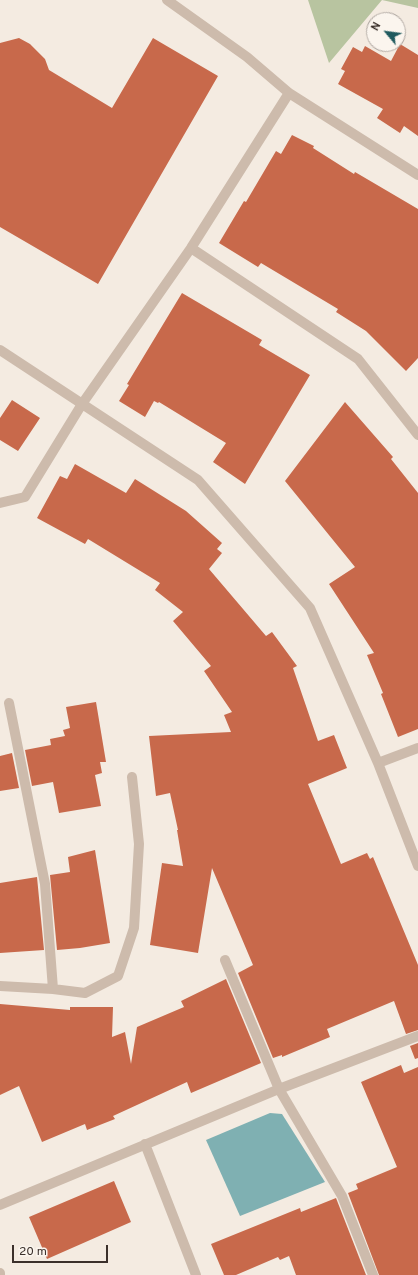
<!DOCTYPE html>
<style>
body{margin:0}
#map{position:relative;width:418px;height:1275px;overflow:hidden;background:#f4ebe1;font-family:Overpass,sans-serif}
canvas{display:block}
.north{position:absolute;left:366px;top:12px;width:40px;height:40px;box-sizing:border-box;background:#fbf5ee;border:1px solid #aea6a0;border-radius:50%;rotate:299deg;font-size:11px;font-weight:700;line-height:16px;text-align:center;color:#3b302b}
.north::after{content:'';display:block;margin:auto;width:14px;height:18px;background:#1f5a5e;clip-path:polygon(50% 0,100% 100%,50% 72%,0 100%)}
.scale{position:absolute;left:12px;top:1245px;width:96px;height:18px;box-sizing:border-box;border:2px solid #3b302b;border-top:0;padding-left:5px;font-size:12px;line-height:14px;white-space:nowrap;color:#3b302b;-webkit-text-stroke:3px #fbf5ee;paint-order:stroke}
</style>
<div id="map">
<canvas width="418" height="1275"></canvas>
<div class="north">N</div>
<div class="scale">20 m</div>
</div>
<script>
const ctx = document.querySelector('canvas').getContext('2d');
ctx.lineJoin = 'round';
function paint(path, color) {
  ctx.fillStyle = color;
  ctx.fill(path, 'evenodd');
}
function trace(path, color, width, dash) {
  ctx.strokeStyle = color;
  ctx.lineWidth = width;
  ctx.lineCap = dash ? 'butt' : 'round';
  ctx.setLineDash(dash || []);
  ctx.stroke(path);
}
paint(new Path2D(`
 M 308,0 L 418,0 L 418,8 L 382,0 L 329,63 Z`), '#b8c4a0');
paint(new Path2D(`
 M 270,1113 L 282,1114 L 325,1182 L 240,1216 L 206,1140 Z`), '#7fb0b2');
paint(new Path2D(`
 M 19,38 L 30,44 L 45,59 L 49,70 L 112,108 L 153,38 L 218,76 L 98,284 L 0,227 L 0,43 Z
 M 400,44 L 418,55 L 418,136 L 404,126 L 400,133 L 377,118 L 383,109 L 338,84 L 345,71 L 341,69 L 353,47 L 362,52 L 365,46 L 391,61 Z
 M 292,135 L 314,146 L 313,148 L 354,174 L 355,172 L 418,209 L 418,358 L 406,371 L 366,331 L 336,312 L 338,309 L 261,263 L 258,267 L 219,243 L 244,201 L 246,202 L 276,151 L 281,154 Z
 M 182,293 L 262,340 L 259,345 L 310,375 L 245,484 L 213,462 L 226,443 L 159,402 L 158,403 L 154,401 L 145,417 L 119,401 L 129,385 L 127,384 Z
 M 12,400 L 40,418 L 18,451 L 0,440 L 0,418 Z
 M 345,402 L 393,457 L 391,459 L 418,493 L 418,729 L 398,737 L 381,694 L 383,693 L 367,655 L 374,653 L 329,584 L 355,567 L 285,481 Z
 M 75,464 L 126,493 L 135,479 L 186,511 L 222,543 L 217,549 L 222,553 L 209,569 L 266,636 L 272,632 L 297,666 L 293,668 L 318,741 L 334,735 L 347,768 L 308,784 L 341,864 L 367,853 L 370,859 L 373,857 L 418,965 L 418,1030 L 406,1034 L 394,1001 L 327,1029 L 330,1037 L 282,1057 L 282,1055 L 273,1058 L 238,973 L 253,965 L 212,868 L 198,953 L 150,945 L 162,863 L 183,866 L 177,830 L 178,830 L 170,793 L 156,796 L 149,736 L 231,732 L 224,715 L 232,712 L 204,671 L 211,666 L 173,621 L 183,612 L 155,590 L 160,583 L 88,539 L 85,544 L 37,518 L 60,476 L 67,479 Z
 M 96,702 L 106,762 L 100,762 L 102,773 L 95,775 L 101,806 L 59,813 L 53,782 L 32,786 L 25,750 L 51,745 L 50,739 L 65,736 L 63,730 L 70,728 L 66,707 Z
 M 12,753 L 19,788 L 0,791 L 0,756 Z
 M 95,850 L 110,943 L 80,948 L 57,950 L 50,875 L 70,872 L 68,857 Z
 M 37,877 L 44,950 L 0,953 L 0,883 Z
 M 226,979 L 261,1063 L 191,1093 L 187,1082 L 113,1116 L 115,1119 L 87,1130 L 85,1124 L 42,1142 L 19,1086 L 0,1095 L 0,1004 L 70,1010 L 70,1007 L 113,1007 L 112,1037 L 125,1032 L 131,1064 L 137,1027 L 184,1007 L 181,1001 Z
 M 418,1043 L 418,1058 L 415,1059 L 410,1046 Z
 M 401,1065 L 404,1073 L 418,1067 L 418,1275 L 379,1275 L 348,1193 L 358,1189 L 356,1184 L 397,1167 L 361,1082 Z
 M 114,1181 L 131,1222 L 47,1259 L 29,1217 Z
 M 336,1198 L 366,1275 L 296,1275 L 289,1256 L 280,1260 L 278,1257 L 236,1275 L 224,1275 L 211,1244 L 300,1208 L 301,1212 Z`), '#c8694b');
trace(new Path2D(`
 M 167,0 L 247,57 L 289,93 L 418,175
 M 191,248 L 358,359 L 418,435
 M 0,350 L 198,480 L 310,608 L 378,763 L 418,866
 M 0,503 L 25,497 L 82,404 L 191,248 L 289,93
 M 9,703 L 45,884 L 53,989
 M 378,763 L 418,748
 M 225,960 L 279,1089 L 342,1196 L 373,1275
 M 0,986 L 53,989 L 85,993 L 118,976 L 134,928 L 139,844 L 132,777
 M 145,1144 L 196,1275
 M 0,1205 L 279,1089 L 418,1036
 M 0,1273 L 0,1275`), '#cdbbac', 10);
</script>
